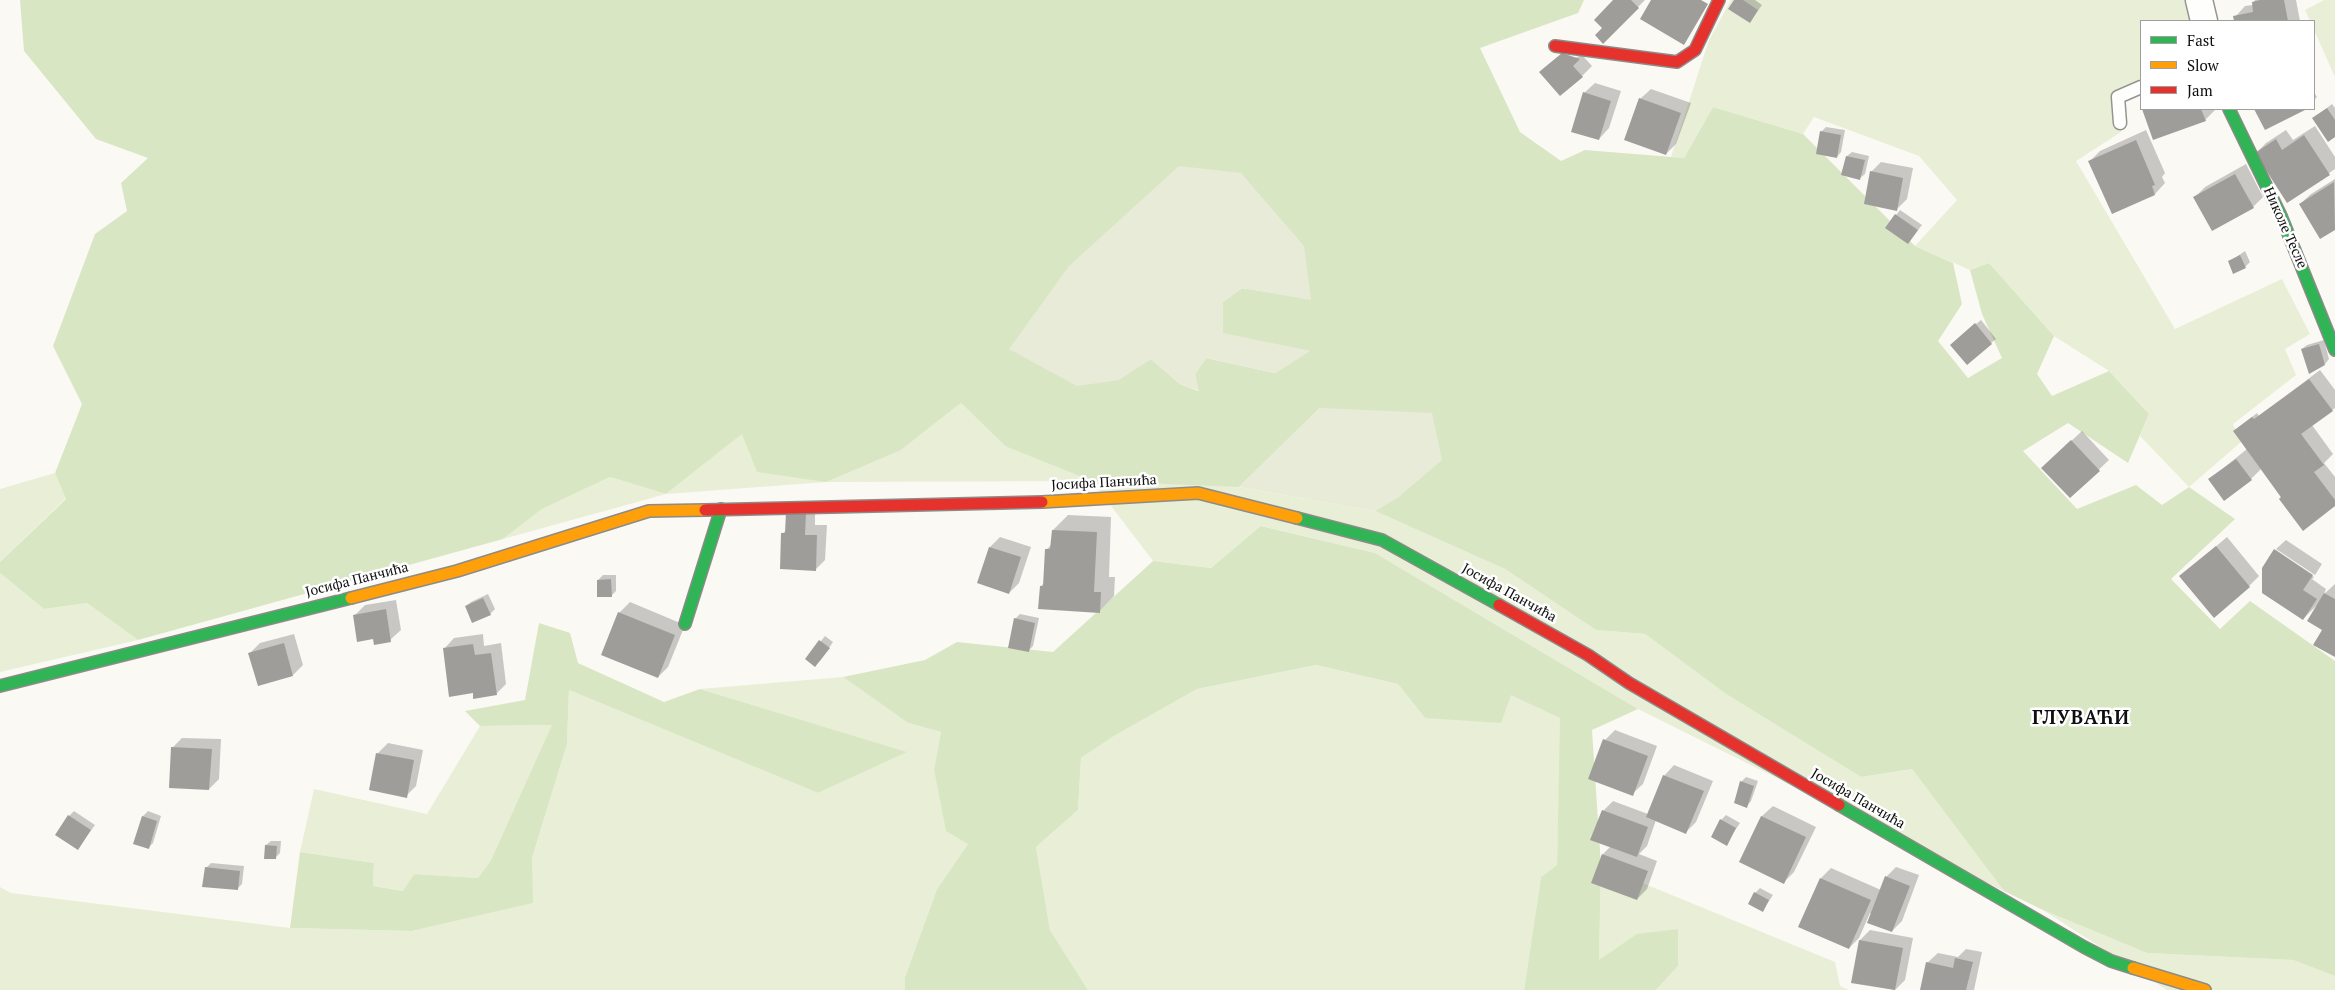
<!DOCTYPE html>
<meta charset="utf-8">
<style>
body{margin:0}
#map{position:relative;width:2335px;height:990px;overflow:hidden;background:#fbf9f4;font-family:"PT Serif",serif}
canvas{display:block}
.legend{position:absolute;left:2140px;top:20px;width:175px;height:90px;box-sizing:border-box;background:#fff;border:1px solid #9f9f9f;margin:0;padding:6px 9px;list-style:none;font-size:15px;color:#0f0f0f}
.legend li{display:flex;align-items:center;gap:10px;height:25px}
.legend b{width:25px;border:1px solid #9f9f9f}
</style>
<div id="map">
<canvas width="2335" height="990"></canvas>
<ul class="legend">
<li><b style="height:6px;background:#30b455"></b>Fast</li>
<li><b style="height:6px;background:#ff9f0a"></b>Slow</li>
<li><b style="height:6px;background:#e5322d"></b>Jam</li>
</ul>
</div>
<script>
const ctx = document.querySelector('canvas').getContext('2d');
ctx.lineJoin = 'round';
function paint(path, color) {
  ctx.fillStyle = color;
  ctx.fill(path, 'evenodd');
}
function trace(path, color, width, dash) {
  ctx.strokeStyle = color;
  ctx.lineWidth = width;
  ctx.lineCap = dash ? 'butt' : 'round';
  ctx.setLineDash(dash || []);
  ctx.stroke(path);
}
function write(font, color, halo, rows, align = 'center') {
  ctx.font = font + ' "PT Serif",serif';
  ctx.lineWidth = 5;
  ctx.setLineDash([]);
  ctx.textBaseline = 'middle';
  ctx.strokeStyle = halo;
  ctx.fillStyle = color;
  for (const [text, x, y, turn = 0] of rows) {
    ctx.save();
    ctx.translate(x, y);
    ctx.rotate((+turn || 0) * Math.PI / 180);
    ctx.textAlign = isNaN(turn) ? turn : align;
    if (halo) ctx.strokeText(text, 0, 0);
    ctx.fillText(text, 0, 0);
    ctx.restore();
  }
}
paint(new Path2D(`
 M 1731,0 L 2190,0 L 2198,21 L 2141,21 L 2141,86 L 2118,97 L 2121,132 L 2076,161 L 2175,329 L 2282,279 L 2310,334 L 2285,349 L 2296,375 L 2233,424 L 2241,442 L 2189,487 L 2140,436 L 2149,414 L 2109,371 L 2054,336 L 1989,263 L 1970,270 L 1915,246 L 1957,200 L 1919,156 L 1814,117 L 1803,134 L 1713,107 L 1684,158 L 1671,157 L 1709,40 Z
 M 2324,0 L 2335,0 L 2335,77 L 2314,30 L 2314,21 L 2310,21 L 2305,10 Z
 M 961,403 L 1005,446 L 1375,511 L 1505,569 L 1596,630 L 1645,634 L 1726,694 L 1861,777 L 1912,769 L 2004,891 L 1638,709 L 1375,553 L 1262,526 L 1211,568 L 1153,561 L 1092,481 L 826,482 L 666,494 L 503,539 L 542,509 L 610,477 L 666,494 L 743,433 L 901,450 Z
 M 55,473 L 66,498 L 0,562 L 0,489 Z
 M 0,573 L 44,609 L 87,603 L 138,640 L 0,672 Z
 M 1316,665 L 1398,684 L 1425,718 L 1511,694 L 1561,718 L 1557,865 L 1541,877 L 1524,990 L 1088,990 L 1050,930 L 1036,847 L 1078,810 L 1081,758 L 1114,736 L 1197,689 Z
 M 843,677 L 908,723 L 941,732 L 934,769 L 968,844 L 937,889 L 905,977 L 905,990 L 0,990 L 0,887 L 11,893 L 290,928 L 412,931 L 532,903 L 532,858 L 567,744 L 569,690 L 818,793 L 906,752 L 700,689 Z
 M 553,725 L 491,860 L 478,878 L 414,874 L 404,891 L 373,886 L 374,863 L 300,852 L 314,789 L 427,814 L 480,726 Z
 M 1601,866 L 1835,962 L 1840,986 L 1849,990 L 1656,990 L 1678,966 L 1599,961 Z
 M 2043,910 L 2147,953 L 2293,960 L 2335,976 L 2335,990 L 2167,990 Z`), '#e8efd6');
paint(new Path2D(`
 M 20,0 L 1584,0 L 1578,13 L 1480,48 L 1520,132 L 1561,161 L 1585,150 L 1684,158 L 1713,107 L 1803,134 L 1915,246 L 1953,263 L 1962,304 L 1938,341 L 1968,378 L 2002,358 L 1982,314 L 1970,270 L 1989,263 L 2054,336 L 2037,374 L 2052,396 L 2109,371 L 2149,414 L 2128,463 L 2068,423 L 2023,451 L 2077,509 L 2136,485 L 2162,505 L 2189,487 L 2235,519 L 2171,579 L 2220,629 L 2250,601 L 2335,661 L 2335,976 L 2293,960 L 2147,953 L 2043,910 L 2004,891 L 1912,769 L 1861,777 L 1726,694 L 1645,634 L 1596,630 L 1505,569 L 1375,511 L 1401,495 L 1320,408 L 1239,487 L 1092,481 L 1005,446 L 961,403 L 901,450 L 826,482 L 757,472 L 742,434 L 666,494 L 610,477 L 542,509 L 503,539 L 138,640 L 87,603 L 44,609 L 0,573 L 0,562 L 66,499 L 55,473 L 82,404 L 53,346 L 95,234 L 127,211 L 121,183 L 148,158 L 96,139 L 24,51 ZM 1241,173 L 1311,299 L 1242,288 L 1223,302 L 1223,334 L 1309,351 L 1275,373 L 1206,358 L 1195,374 L 1198,391 L 1180,384 L 1151,359 Z
 M 1261,526 L 1375,553 L 1638,709 L 1592,730 L 1601,866 L 1599,960 L 1637,934 L 1678,929 L 1678,966 L 1656,990 L 1524,990 L 1541,877 L 1557,865 L 1560,718 L 1511,695 L 1501,723 L 1425,718 L 1398,684 L 1316,665 L 1197,689 L 1114,736 L 1081,758 L 1078,810 L 1036,847 L 1050,930 L 1088,990 L 905,990 L 905,977 L 937,889 L 968,844 L 946,831 L 934,769 L 941,732 L 908,723 L 843,677 L 925,660 L 957,642 L 1053,652 L 1153,561 L 1211,568 Z
 M 539,623 L 570,633 L 578,663 L 664,702 L 700,689 L 907,752 L 818,793 L 569,690 L 567,744 L 532,858 L 533,903 L 412,931 L 290,928 L 300,852 L 374,863 L 373,886 L 403,891 L 414,874 L 478,878 L 491,860 L 552,725 L 480,726 L 465,711 L 525,700 Z`), '#d9e6c4');
paint(new Path2D(`
 M 1179,166 L 1241,173 L 1304,246 L 1311,300 L 1242,288 L 1223,302 L 1223,333 L 1310,351 L 1275,373 L 1206,358 L 1195,374 L 1199,391 L 1180,384 L 1151,359 L 1119,380 L 1077,386 L 1009,349 L 1069,266 Z
 M 1320,408 L 1432,413 L 1442,460 L 1401,495 L 1375,511 L 1239,487 Z`), '#e9ebd9');
paint(new Path2D(`
 M 1615,0 L 1645,0 L 1603,42 L 1604,28 Z
 M 1735,0 L 1755,0 L 1762,5 L 1750,22 Z
 M 2255,0 L 2296,0 L 2300,21 L 2236,21 L 2235,17 L 2245,6 L 2253,5 Z
 M 1582,55 L 1592,66 L 1582,76 L 1541,72 Z
 M 1595,83 L 1621,91 L 1609,128 L 1599,139 L 1584,93 Z
 M 1651,89 L 1691,103 L 1676,144 L 1666,154 L 1640,99 Z
 M 2314,92 L 2317,97 L 2314,100 Z
 M 2332,104 L 2335,108 L 2335,136 L 2314,118 Z
 M 2143,109 L 2215,109 L 2215,110 L 2205,120 L 2154,138 Z
 M 2315,126 L 2335,157 L 2335,169 L 2288,202 L 2256,153 L 2266,143 L 2286,130 L 2293,140 Z
 M 1826,127 L 1845,130 L 1841,152 L 1837,157 L 1821,132 Z
 M 2146,130 L 2165,173 L 2162,177 L 2165,183 L 2155,194 L 2113,212 L 2090,161 L 2100,151 Z
 M 1852,152 L 1869,156 L 1865,174 L 1860,178 L 1847,156 Z
 M 1881,162 L 1913,168 L 1907,199 L 1897,209 L 1871,172 Z
 M 2246,164 L 2263,197 L 2253,207 L 2195,197 L 2205,187 Z
 M 2335,179 L 2335,228 L 2321,237 L 2300,204 L 2311,194 Z
 M 1900,210 L 1922,225 L 1908,243 L 1896,215 Z
 M 2245,251 L 2250,262 L 2245,267 L 2229,262 Z
 M 1981,320 L 1996,339 L 1991,343 L 1956,340 Z
 M 2324,340 L 2329,359 L 2325,364 L 2302,349 L 2307,345 Z
 M 2320,370 L 2335,390 L 2335,408 L 2312,425 L 2333,454 L 2324,463 L 2335,477 L 2335,505 L 2303,529 L 2261,469 L 2251,479 L 2210,479 L 2247,449 L 2239,427 L 2257,413 L 2259,416 Z
 M 2082,431 L 2109,460 L 2070,497 L 2053,458 Z
 M 815,503 L 815,525 L 827,525 L 825,560 L 815,570 L 782,534 Z
 M 1068,515 L 1111,517 L 1109,577 L 1115,577 L 1114,596 L 1099,611 L 1041,586 L 1045,582 L 1046,550 L 1052,544 L 1053,530 Z
 M 1000,537 L 1031,547 L 1019,583 L 1009,593 L 979,583 L 990,547 Z
 M 2227,537 L 2259,576 L 2249,586 L 2181,576 Z
 M 2286,540 L 2322,564 L 2315,575 L 2276,549 Z
 M 2276,550 L 2314,577 L 2312,579 L 2326,589 L 2324,594 L 2335,584 L 2335,656 L 2323,629 L 2317,605 L 2303,619 L 2263,569 Z
 M 603,575 L 616,575 L 616,591 L 611,596 L 598,580 Z
 M 488,594 L 495,609 L 490,614 L 466,606 L 471,602 Z
 M 396,600 L 401,630 L 390,640 L 374,637 L 354,616 L 365,605 Z
 M 630,602 L 685,625 L 668,667 L 658,677 L 603,655 L 619,613 Z
 M 1020,614 L 1039,618 L 1033,646 L 1028,651 L 1015,619 Z
 M 294,634 L 303,665 L 293,675 L 250,653 L 260,643 Z
 M 483,634 L 484,646 L 501,643 L 506,684 L 496,694 L 474,692 L 444,649 L 454,638 Z
 M 825,636 L 833,642 L 820,661 L 807,659 Z
 M 1615,730 L 1657,746 L 1643,784 L 1632,794 L 1605,740 Z
 M 182,738 L 221,739 L 219,779 L 209,789 L 172,748 Z
 M 388,743 L 423,750 L 416,786 L 406,796 L 378,753 Z
 M 1674,765 L 1713,781 L 1696,822 L 1686,832 L 1656,820 L 1647,846 L 1639,854 L 1657,861 L 1647,889 L 1637,899 L 1603,854 L 1611,846 L 1603,811 L 1613,801 L 1648,814 L 1664,776 Z
 M 1746,777 L 1758,781 L 1751,801 L 1747,806 L 1741,782 Z
 M 1773,806 L 1816,827 L 1794,872 L 1784,882 L 1741,861 L 1762,816 Z
 M 74,811 L 95,825 L 78,848 L 69,816 Z
 M 148,811 L 161,816 L 153,843 L 148,848 L 134,843 L 143,816 Z
 M 1726,815 L 1740,823 L 1726,844 L 1721,820 Z
 M 271,841 L 281,841 L 280,853 L 275,858 L 266,845 Z
 M 211,863 L 244,866 L 242,884 L 237,889 L 206,868 Z
 M 1896,867 L 1919,875 L 1902,921 L 1892,931 L 1870,913 L 1859,938 L 1849,948 L 1821,878 L 1831,868 L 1881,890 L 1886,877 Z
 M 1760,888 L 1773,895 L 1763,910 L 1755,893 Z
 M 1870,930 L 1913,938 L 1905,980 L 1895,990 L 1852,982 L 1860,940 Z
 M 1966,949 L 1982,952 L 1974,990 L 1922,990 L 1927,963 L 1938,953 L 1958,957 Z`), '#0003');
paint(new Path2D(`
 M 1613,0 L 1631,0 L 1639,8 L 1603,44 L 1595,35 L 1602,28 L 1594,20 Z
 M 1651,0 L 1701,0 L 1708,4 L 1684,45 L 1640,19 Z
 M 1734,0 L 1743,0 L 1758,10 L 1750,23 L 1728,9 Z
 M 2260,0 L 2284,0 L 2288,21 L 2234,21 L 2233,16 L 2253,12 L 2252,2 Z
 M 1562,53 L 1580,59 L 1573,66 L 1583,77 L 1560,96 L 1539,72 Z
 M 1583,92 L 1611,101 L 1599,140 L 1571,132 Z
 M 1639,98 L 1681,113 L 1666,155 L 1624,140 Z
 M 2327,108 L 2335,120 L 2335,137 L 2328,142 L 2312,118 Z
 M 2142,109 L 2201,109 L 2206,121 L 2153,140 Z
 M 2254,109 L 2307,109 L 2265,130 Z
 M 1820,131 L 1841,135 L 1837,158 L 1816,154 Z
 M 2304,135 L 2330,175 L 2287,203 L 2255,153 L 2276,139 L 2282,150 Z
 M 2136,140 L 2155,185 L 2152,186 L 2155,195 L 2112,214 L 2088,161 Z
 M 1846,156 L 1865,160 L 1860,180 L 1841,175 Z
 M 1870,171 L 1903,178 L 1897,211 L 1864,204 Z
 M 2235,174 L 2254,208 L 2212,231 L 2193,197 Z
 M 2334,182 L 2335,230 L 2320,239 L 2299,204 Z
 M 1895,214 L 1918,230 L 1908,244 L 1885,228 Z
 M 2240,255 L 2246,268 L 2233,274 L 2228,261 Z
 M 1975,323 L 1992,344 L 1967,365 L 1950,345 Z
 M 2319,344 L 2325,365 L 2309,374 L 2301,349 Z
 M 2309,379 L 2333,411 L 2301,434 L 2324,465 L 2314,472 L 2335,500 L 2335,506 L 2303,531 L 2279,499 L 2281,497 L 2233,431 L 2252,417 L 2254,419 Z
 M 2071,440 L 2100,471 L 2070,498 L 2041,468 Z
 M 2236,459 L 2252,480 L 2224,501 L 2208,479 Z
 M 786,512 L 806,513 L 805,535 L 817,535 L 816,571 L 780,569 L 781,533 L 785,533 Z
 M 1052,530 L 1097,532 L 1094,592 L 1101,592 L 1100,613 L 1038,609 L 1040,586 L 1043,586 L 1045,549 L 1050,549 Z
 M 2216,546 L 2250,587 L 2214,618 L 2179,576 Z
 M 989,547 L 1021,557 L 1009,594 L 977,583 Z
 M 2274,549 L 2313,575 L 2303,590 L 2317,599 L 2303,620 L 2262,593 L 2262,568 Z
 M 611,579 L 612,597 L 597,597 L 597,580 Z
 M 2324,593 L 2335,599 L 2335,657 L 2313,645 L 2322,630 L 2307,621 Z
 M 483,598 L 491,615 L 472,623 L 465,606 Z
 M 386,609 L 391,642 L 374,645 L 373,639 L 357,642 L 353,615 Z
 M 618,612 L 675,635 L 658,678 L 601,655 Z
 M 1014,618 L 1035,623 L 1029,652 L 1008,648 Z
 M 819,640 L 830,648 L 815,667 L 805,659 Z
 M 284,643 L 293,676 L 258,686 L 248,653 Z
 M 473,644 L 475,655 L 491,653 L 497,695 L 473,699 L 473,693 L 449,697 L 443,648 Z
 M 1603,739 L 1648,756 L 1633,796 L 1588,779 Z
 M 171,747 L 212,749 L 209,790 L 169,788 Z
 M 376,753 L 414,760 L 407,798 L 369,790 Z
 M 1663,775 L 1704,791 L 1686,834 L 1646,817 Z
 M 1740,781 L 1754,786 L 1747,808 L 1734,803 Z
 M 1602,810 L 1648,827 L 1637,857 L 1590,840 Z
 M 68,815 L 91,830 L 78,850 L 55,835 Z
 M 142,816 L 157,821 L 149,849 L 133,844 Z
 M 1761,816 L 1806,837 L 1784,884 L 1739,862 Z
 M 1720,819 L 1736,828 L 1727,846 L 1711,837 Z
 M 265,845 L 277,846 L 276,859 L 264,859 Z
 M 1602,854 L 1648,871 L 1637,900 L 1591,883 Z
 M 205,867 L 240,871 L 238,890 L 202,887 Z
 M 1885,876 L 1910,886 L 1892,932 L 1867,923 Z
 M 1820,878 L 1871,900 L 1849,949 L 1798,927 Z
 M 1754,892 L 1769,900 L 1763,912 L 1748,904 Z
 M 1859,940 L 1903,948 L 1895,990 L 1851,983 Z
 M 1955,958 L 1973,962 L 1966,990 L 1920,990 L 1926,962 L 1953,968 Z`), '#9f9d9a');
const lane = new Path2D(`
 M 2120,123 L 2118,97 L 2141,87`);
const street = new Path2D(`
 M 2199,0 L 2204,21`);
const fast = new Path2D(`
 M 2229,109 L 2281,216 L 2335,350
 M 1297,518 L 1382,540 L 1499,605
 M 685,624 L 721,509
 M 0,686 L 351,598
 M 1839,805 L 2084,947 L 2111,961 L 2133,968`);
const slow = new Path2D(`
 M 1042,502 L 1198,493 L 1297,518
 M 351,598 L 457,571 L 649,511 L 705,510
 M 2133,968 L 2205,990`);
const jam = new Path2D(`
 M 1555,46 L 1677,62 L 1695,50 L 1719,0
 M 705,510 L 1042,502
 M 1499,605 L 1588,655 L 1629,683 L 1839,805`);
trace(lane, '#959492', 15);
trace(street, '#959492', 29);
trace(fast, '#8c8b89', 14);
trace(slow, '#8c8b89', 14);
trace(jam, '#8c8b89', 14);
trace(lane, '#fefefd', 12);
trace(street, '#fefefd', 26);
trace(fast, '#30b455', 11);
trace(slow, '#ff9f0a', 11);
trace(jam, '#e5322d', 11);
write('14px', '#0f0f0f', '#fff', [
 ["Николе Тесле",2285,228,66],
 ["Јосифа Панчића",1104,483,-3],
 ["Јосифа Панчића",357,580,-14],
 ["Јосифа Панчића",1509,593,29],
 ["Јосифа Панчића",1858,799,30]
]);
ctx.letterSpacing = '1px';
write('bold 19px', '#0f0f0f', '#fff', [
 ["ГЛУВАЋИ",2081,719]
]);
ctx.letterSpacing = '0px';
</script>
